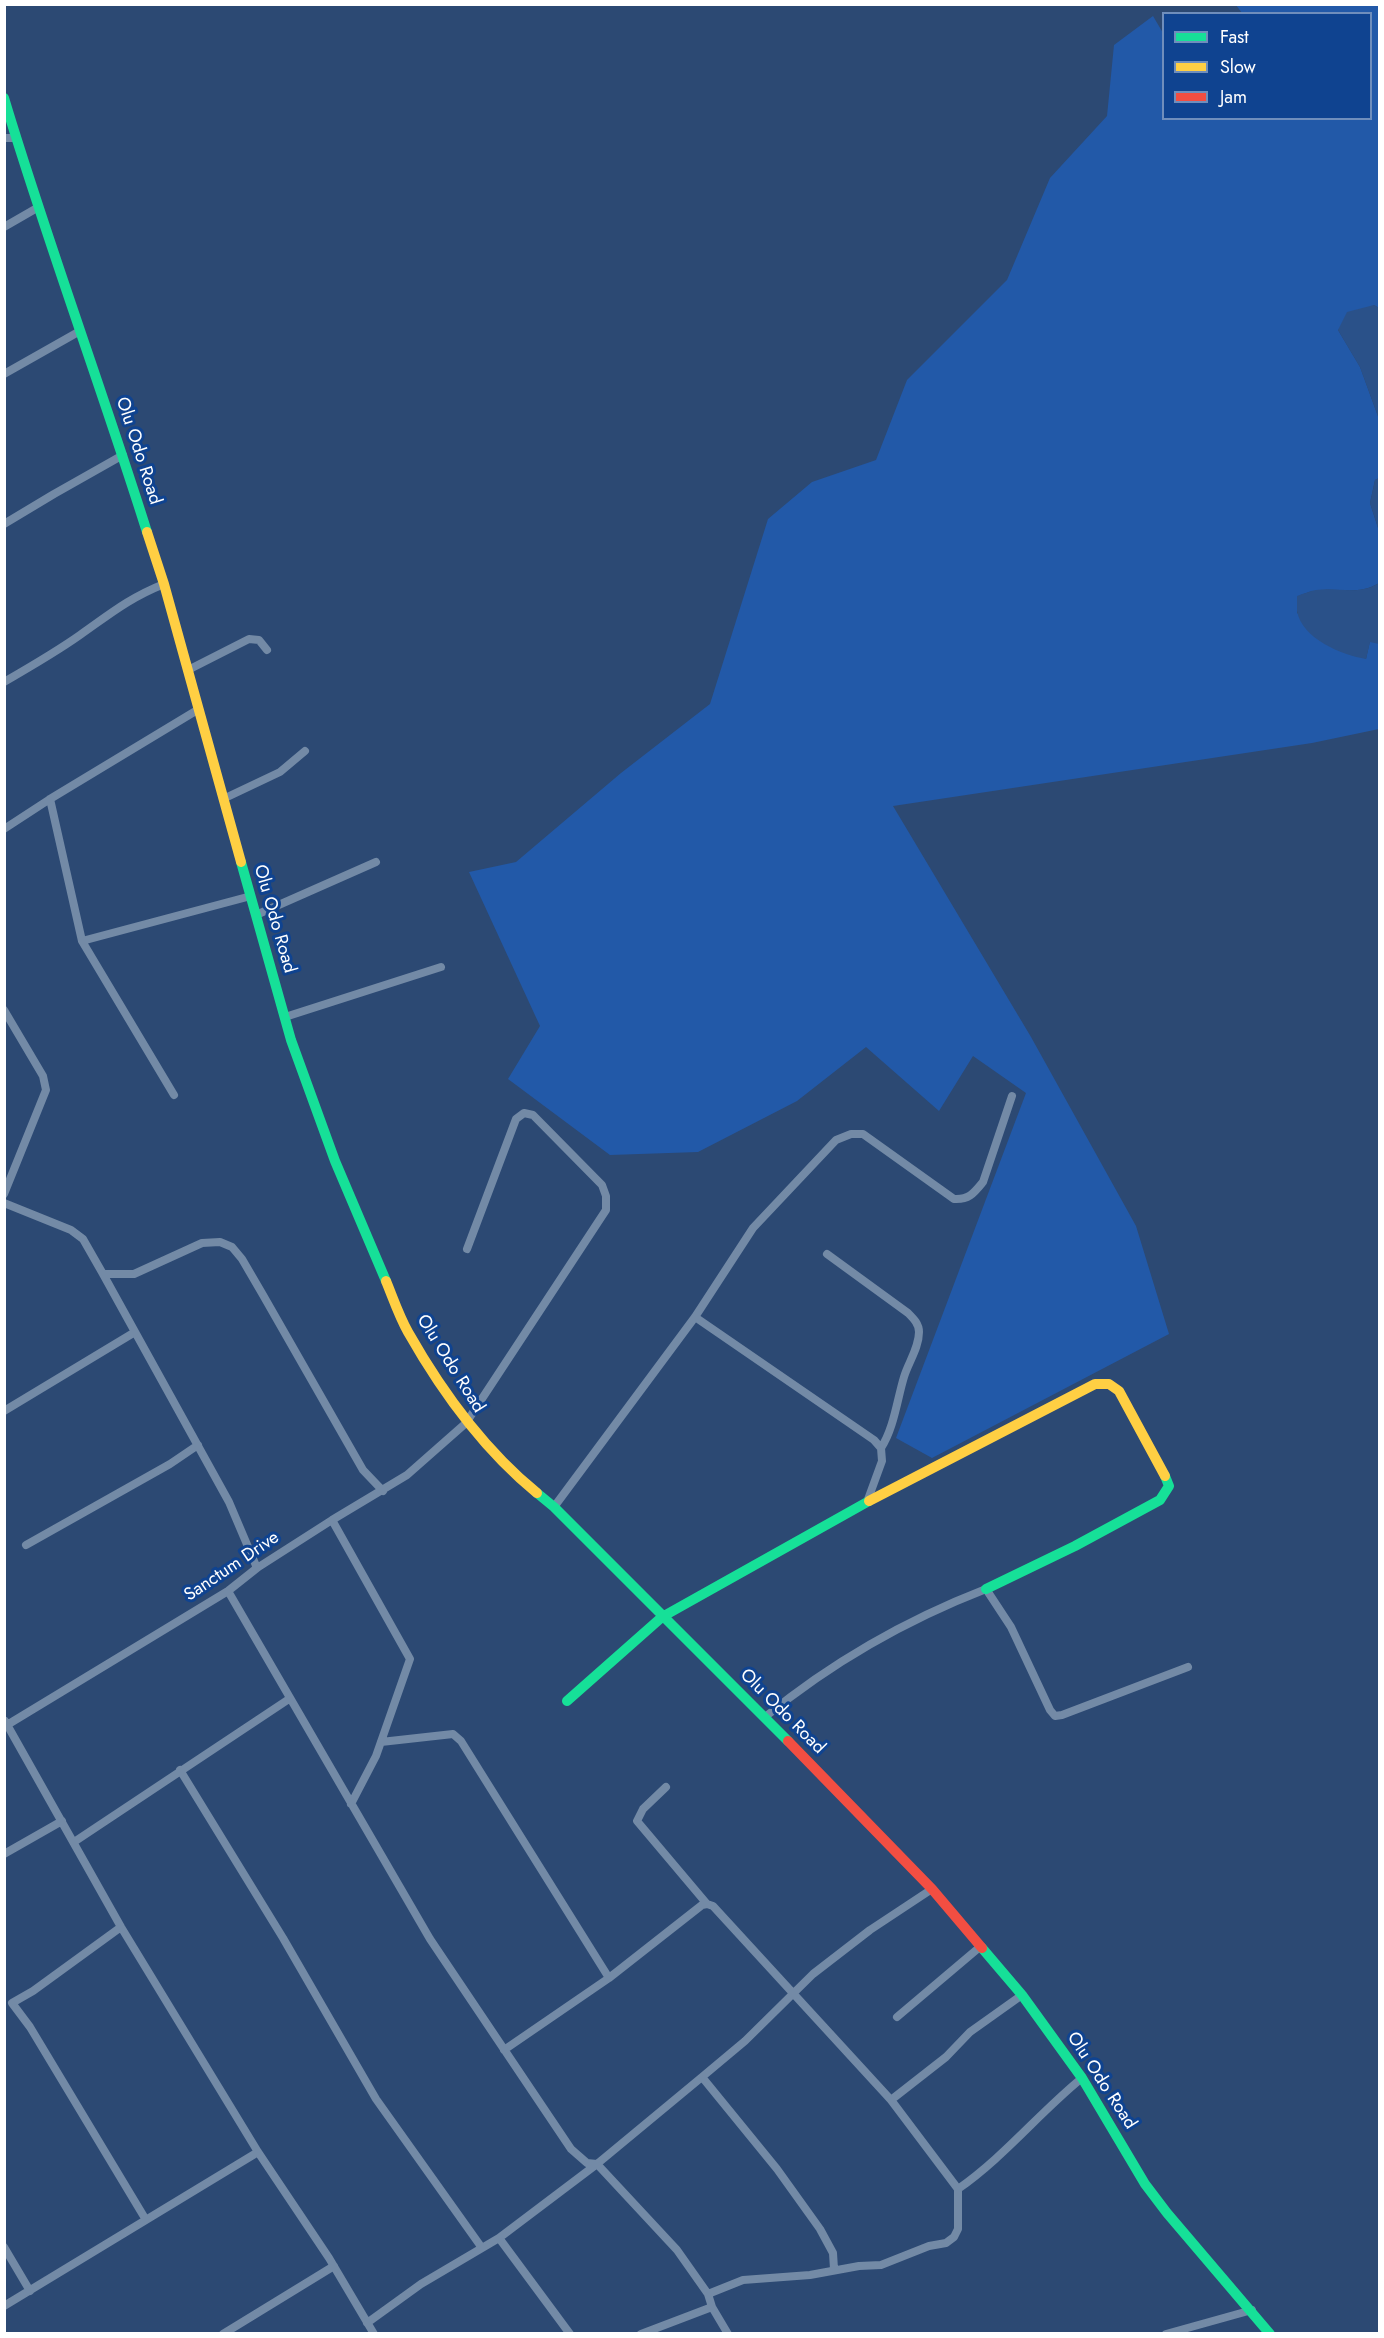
<!DOCTYPE html>
<style>
body{margin:0}
#map{position:relative;width:1384px;height:2338px;overflow:hidden;background:#2c4973;font-family:Jost,sans-serif}
canvas{display:block}
.frame{position:absolute;inset:0;border:6px solid #fff;pointer-events:none}
.legend{position:absolute;left:1162px;top:12px;width:210px;height:108px;box-sizing:border-box;background:#0f4390;border:2px solid #6f8ebc;margin:0;padding:8px 10px;list-style:none;font-size:18px;color:#fff}
.legend li{display:flex;align-items:center;gap:12px;height:30px}
.legend b{width:30px;border:2px solid #6f8ebc}
</style>
<div id="map">
<canvas width="1384" height="2338"></canvas>
<div class="frame"></div>
<ul class="legend">
<li><b style="height:8px;background:#16e098"></b>Fast</li>
<li><b style="height:8px;background:#ffcf43"></b>Slow</li>
<li><b style="height:8px;background:#f24e42"></b>Jam</li>
</ul>
</div>
<script>
const ctx = document.querySelector('canvas').getContext('2d');
ctx.lineJoin = 'round';
function paint(path, color) {
  ctx.fillStyle = color;
  ctx.fill(path, 'evenodd');
}
function trace(path, color, width, dash) {
  ctx.strokeStyle = color;
  ctx.lineWidth = width;
  ctx.lineCap = dash ? 'butt' : 'round';
  ctx.setLineDash(dash || []);
  ctx.stroke(path);
}
function write(font, color, halo, rows, align = 'center') {
  ctx.font = font + ' Jost,sans-serif';
  ctx.lineWidth = 6;
  ctx.setLineDash([]);
  ctx.textBaseline = 'middle';
  ctx.strokeStyle = halo;
  ctx.fillStyle = color;
  for (const [text, x, y, turn = 0] of rows) {
    ctx.save();
    ctx.translate(x, y);
    ctx.rotate((+turn || 0) * Math.PI / 180);
    ctx.textAlign = isNaN(turn) ? turn : align;
    if (halo) ctx.strokeText(text, 0, 0);
    ctx.fillText(text, 0, 0);
    ctx.restore();
  }
}
paint(new Path2D(`
 M 1236,5 L 1379,5 L 1379,308 L 1374,305 L 1338,330 L 1360,367 L 1379,419 L 1379,478 L 1375,480 L 1370,503 L 1379,531 L 1379,583 C 1358,596 1339,587 1316,591 C 1310,591 1303,594 1297,597 L 1297,613 L 1366,659 L 1370,641 L 1379,643 L 1379,729 L 1312,743 L 893,806 L 1031,1037 L 1136,1226 L 1169,1334 L 932,1458 L 896,1438 L 1026,1093 L 973,1056 L 939,1111 L 866,1047 L 797,1101 L 698,1152 L 610,1155 L 508,1079 L 540,1026 L 469,872 L 516,862 L 621,773 L 710,704 L 768,519 L 812,482 L 876,460 L 907,380 L 1007,280 L 1050,178 L 1107,116 L 1114,45 L 1153,16 L 1163,33 L 1164,118 L 1370,118 L 1370,14 L 1242,13 Z`), '#2259a8');
paint(new Path2D(`
 M 1374,305 L 1379,308 L 1379,419 L 1360,367 L 1338,330 L 1347,312 Z
 M 1379,478 L 1379,531 L 1370,503 L 1375,480 Z
 M 1379,583 L 1379,644 L 1370,642 L 1366,659 C 1342,655 1302,639 1297,611 C 1297,606 1297,601 1297,596 C 1303,594 1310,591 1316,590 C 1339,587 1358,596 1379,583 Z`), '#2a5189');
trace(new Path2D(`
 M 4,138 L 15,138
 M 4,227 L 37,208
 M 4,374 L 80,331
 M 4,524 L 54,494 L 123,455
 M 188,670 L 249,639 L 259,640 L 267,650
 M 4,682 C 30,667 56,652 80,635 C 110,614 129,598 164,584
 M 50,799 L 82,941 L 174,1095
 M 223,799 L 280,772 L 305,751
 M 4,829 L 50,799 L 199,709
 M 256,915 L 376,862
 M 82,941 L 251,896
 M 4,1010 L 43,1076 L 46,1090 L 4,1194
 M 285,1017 L 441,967
 M 4,1203 L 71,1230 L 83,1239 L 103,1274 L 134,1274 L 202,1243 L 220,1242 L 232,1247 L 242,1259 L 263,1295 L 363,1470 L 383,1491
 M 827,1254 L 908,1313 C 914,1319 919,1324 919,1332 C 919,1348 908,1363 904,1377 C 897,1400 894,1428 881,1448
 M 103,1274 L 229,1502 L 257,1568
 M 695,1317 L 874,1440 L 881,1448 L 882,1461 L 867,1502
 M 4,1411 L 135,1332
 M 554,1507 L 695,1317 L 753,1228 L 836,1140 L 851,1134 L 863,1134 L 954,1199 C 969,1200 974,1193 983,1182 L 1012,1096
 M 332,1520 L 410,1659 L 376,1756 L 351,1804
 M 26,1545 L 170,1464 L 198,1445
 M 228,1591 L 430,1939 L 571,2149 L 587,2163 L 597,2164 L 677,2250 L 708,2294
 M 765,1717 C 831,1663 906,1620 986,1589 L 1011,1627 L 1050,1710 L 1055,1716 L 1062,1715 L 1188,1667
 M 5,1721 L 121,1927 L 258,2152 L 329,2258 L 374,2334
 M 7,1725 L 228,1591 L 257,1568 L 332,1520 L 407,1475 L 466,1423 L 606,1210 L 606,1196 L 602,1185 L 533,1115 L 524,1113 L 516,1119 L 467,1249
 M 381,1742 L 453,1734 L 461,1741 L 609,1978 L 504,2050
 M 180,1770 L 283,1938 L 376,2099 L 482,2248
 M 666,1787 L 643,1809 L 637,1821 L 707,1904
 M 74,1842 L 289,1699
 M 4,1854 L 62,1821
 M 121,1927 L 33,1991 L 12,2003 L 30,2027 L 146,2220
 M 609,1978 L 702,1905 L 707,1904 L 713,1906 L 891,2100 L 958,2189
 M 897,2017 L 981,1946
 M 891,2100 L 946,2057 L 970,2032 L 1022,1995
 M 499,2238 L 570,2334
 M 4,2247 L 30,2291
 M 834,2269 L 833,2253 L 820,2229 L 777,2169 L 702,2077 L 745,2041 L 813,1974 L 870,1930 L 932,1889
 M 4,2306 L 258,2152
 M 367,2323 L 421,2284 L 499,2238 L 597,2164 L 702,2077
 M 223,2334 L 334,2266
 M 641,2334 L 712,2307
 M 728,2334 L 712,2307 L 708,2294 L 743,2280 L 810,2275 L 859,2266 L 881,2265 L 929,2246 L 946,2243 L 954,2237 L 958,2229 L 958,2189 C 1004,2157 1039,2113 1082,2078
 M 1166,2334 L 1252,2310`), '#738aa6', 8);
trace(new Path2D(`
 M 4,98 C 48,244 101,386 147,532
 M 241,862 L 291,1040 L 335,1161 L 386,1281
 M 537,1493 L 554,1507 L 788,1741
 M 986,1589 L 1075,1546 L 1160,1500 L 1169,1486 L 1165,1476
 M 567,1701 L 662,1617 L 869,1501
 M 982,1948 L 1022,1995 L 1082,2078 L 1145,2184 L 1167,2213 L 1270,2334`), '#16e098', 10);
trace(new Path2D(`
 M 147,532 L 164,584 L 241,862
 M 386,1281 C 393,1298 399,1316 408,1332 C 442,1392 483,1449 537,1493
 M 869,1501 L 1095,1384 L 1109,1384 L 1119,1391 L 1165,1476`), '#ffcf43', 10);
trace(new Path2D(`
 M 788,1741 L 932,1889 L 982,1948`), '#f24e42', 10);
write('18px', '#fff', '#0f4390', [
 ["Olu Odo Road",138,451,72],
 ["Olu Odo Road",274,919,74],
 ["Olu Odo Road",450,1364,58],
 ["Sanctum Drive",232,1567,-34],
 ["Olu Odo Road",782,1712,45],
 ["Olu Odo Road",1101,2081,57]
]);
</script>
